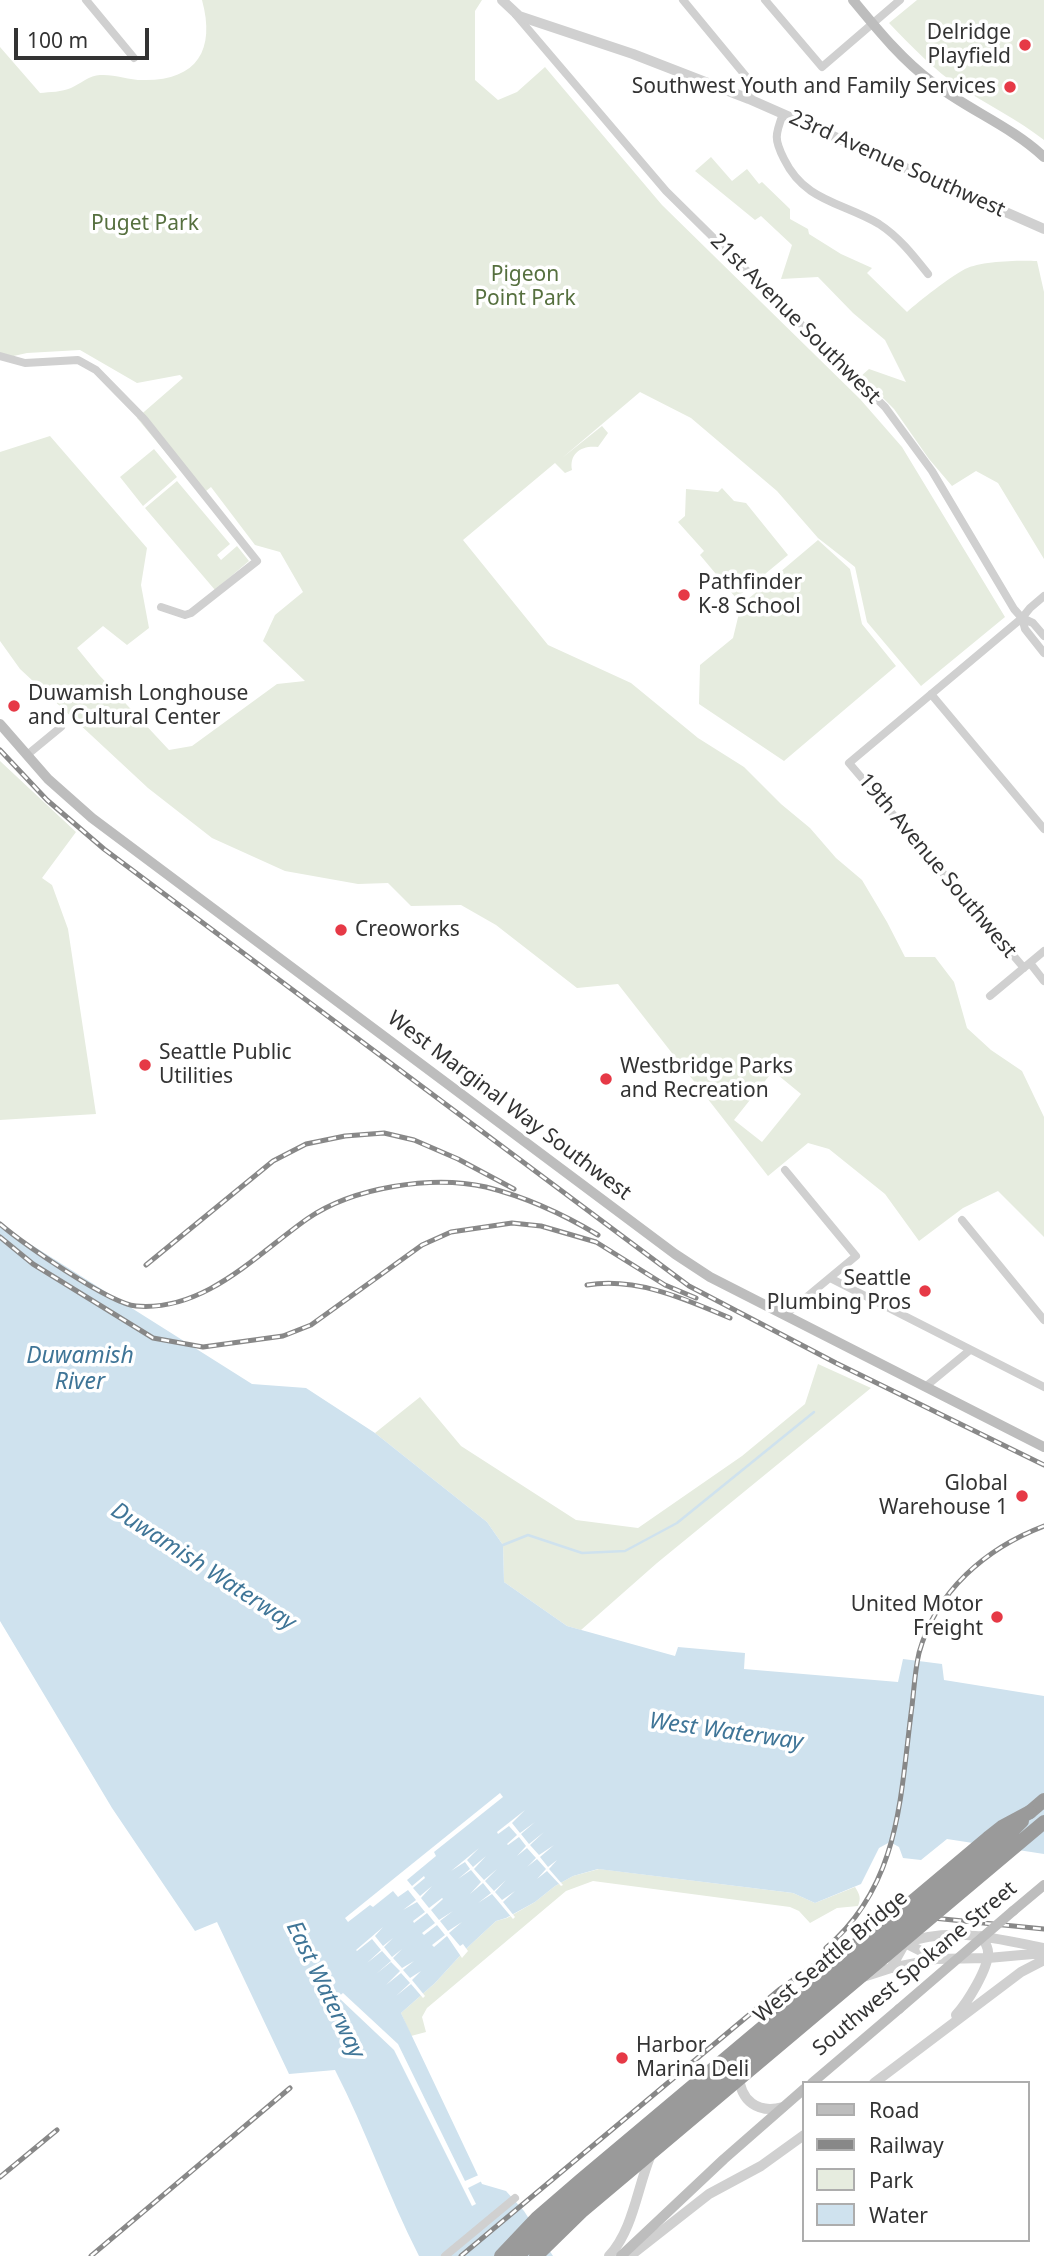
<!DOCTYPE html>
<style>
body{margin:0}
#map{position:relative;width:1044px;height:2256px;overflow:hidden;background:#fff;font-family:"Noto Sans",sans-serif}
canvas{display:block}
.legend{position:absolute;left:802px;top:2081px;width:228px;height:161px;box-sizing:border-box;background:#fff;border:2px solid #adadad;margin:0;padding:9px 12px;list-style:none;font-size:21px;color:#333}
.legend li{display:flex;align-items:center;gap:14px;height:35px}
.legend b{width:35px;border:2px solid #adadad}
.scale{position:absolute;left:14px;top:28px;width:135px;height:32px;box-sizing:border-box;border:4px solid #333;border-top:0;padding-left:9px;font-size:21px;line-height:24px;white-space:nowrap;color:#333;-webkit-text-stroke:5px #fff;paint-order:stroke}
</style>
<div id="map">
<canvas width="1044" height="2256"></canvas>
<ul class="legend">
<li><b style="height:9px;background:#bdbdbd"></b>Road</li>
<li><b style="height:9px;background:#888"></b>Railway</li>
<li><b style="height:19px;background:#e6ecdf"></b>Park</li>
<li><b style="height:19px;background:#cfe2ee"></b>Water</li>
</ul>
<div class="scale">100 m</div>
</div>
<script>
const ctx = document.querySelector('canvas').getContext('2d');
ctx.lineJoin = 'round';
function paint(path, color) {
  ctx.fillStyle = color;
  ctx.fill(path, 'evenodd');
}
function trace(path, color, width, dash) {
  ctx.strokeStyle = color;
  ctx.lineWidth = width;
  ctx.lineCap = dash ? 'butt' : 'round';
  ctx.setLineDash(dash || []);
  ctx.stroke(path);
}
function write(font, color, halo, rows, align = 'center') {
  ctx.font = font + ' "Noto Sans",sans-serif';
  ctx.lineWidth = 7;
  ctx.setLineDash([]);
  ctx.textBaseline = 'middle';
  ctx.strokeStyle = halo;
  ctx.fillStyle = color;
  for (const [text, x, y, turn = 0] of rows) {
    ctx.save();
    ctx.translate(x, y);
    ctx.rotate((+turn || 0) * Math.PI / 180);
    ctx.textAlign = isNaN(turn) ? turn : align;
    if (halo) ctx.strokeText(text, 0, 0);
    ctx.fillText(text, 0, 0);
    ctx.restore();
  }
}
paint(new Path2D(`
 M 202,0 L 482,0 L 475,11 L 475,80 L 498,100 L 517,92 L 545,67 L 662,205 L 860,399 L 902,447 L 1005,617 L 921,686 L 867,622 L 855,567 L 818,538 L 777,491 L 691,418 L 640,392 L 562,458 L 602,426 L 608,433 L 598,447 C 582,445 569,453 572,470 L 565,473 L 555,463 L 463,540 L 548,645 L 631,683 L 698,738 L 744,767 L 781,804 L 810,828 L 836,858 L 862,880 L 887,922 L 905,957 L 935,957 L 954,982 L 967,1028 L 991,1050 L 1022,1071 L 1044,1117 L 1044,1237 L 998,1191 L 963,1208 L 919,1241 L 885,1194 L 829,1149 L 808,1143 L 768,1176 L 618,984 L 577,988 L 496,925 L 461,905 L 411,906 L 388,883 L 358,884 L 285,871 L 212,838 L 148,788 L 20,669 L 0,641 L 0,452 L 50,436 L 147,548 L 141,585 L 149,628 L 127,645 L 103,626 L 77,648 L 99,675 L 169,750 L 192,746 L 277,684 L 305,681 L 263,641 L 275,615 L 303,592 L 280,552 L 255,545 L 211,487 L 201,495 L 137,418 L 183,378 L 180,375 L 137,383 L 80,350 L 27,353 L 0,359 L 0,47 L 40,93 C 50,92 62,92 71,88 C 80,84 90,75 100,75 C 114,74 128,80 143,80 C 196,81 216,51 202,0 ZM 773,1071 L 801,1094 L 762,1142 L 734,1120 Z
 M 917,0 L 1044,0 L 1044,140 C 1018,120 989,105 961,88 C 934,70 912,47 889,23 Z
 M 711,157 L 732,181 L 747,169 L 759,184 L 762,182 L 790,209 L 790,219 L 808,229 L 809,234 L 841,254 L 872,268 L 867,273 L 907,312 C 919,301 950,277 965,269 C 981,261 1019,260 1037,261 L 1044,292 L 1044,559 L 998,483 L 976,471 L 952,486 L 929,459 L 894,409 L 861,376 L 869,369 L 906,382 L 885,340 L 853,313 L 818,277 L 781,279 L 792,245 L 761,216 L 755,220 L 695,171 Z
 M 154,449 L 177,477 L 143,506 L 120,477 Z
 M 177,481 L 230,544 L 217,555 L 221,560 L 237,546 L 249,561 L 215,590 L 145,508 Z
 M 722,488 L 734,501 L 746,503 L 788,555 L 736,598 L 700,555 L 704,551 L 678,522 L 685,516 L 686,489 L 718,492 Z
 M 818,540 L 850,569 L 862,624 L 896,666 L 784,761 L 699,704 L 700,665 L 733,638 L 741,605 Z
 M 0,761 L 76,832 L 42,878 L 52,885 L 68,929 L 96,1114 L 0,1120 Z
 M 818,1364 L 871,1388 L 657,1563 L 581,1630 L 567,1626 L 504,1582 L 503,1545 L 487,1522 L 375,1433 L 420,1397 L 461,1446 L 576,1520 L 638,1528 L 742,1456 L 805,1404 Z
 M 599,1869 L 793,1893 L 815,1903 L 855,1887 C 860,1895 861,1898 858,1906 L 837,1908 L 810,1923 L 799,1911 L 790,1907 L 593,1881 L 566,1891 L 427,2008 L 422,2017 L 426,2032 L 411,2036 L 401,2013 L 435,1983 L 468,1947 L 496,1921 L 507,1918 L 535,1902 L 555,1886 L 573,1876 Z`), '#e6ecdf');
paint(new Path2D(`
 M 0,1225 L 252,1384 L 306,1388 L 375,1433 L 487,1522 L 503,1545 L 504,1582 L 567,1626 L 675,1656 L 678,1647 L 745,1653 L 744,1669 L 898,1682 L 903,1659 L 942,1664 L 944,1680 L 1044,1696 L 1044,1854 L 947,1839 L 921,1860 L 903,1858 L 899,1847 L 890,1842 L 879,1848 L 861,1884 L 815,1903 L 793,1893 L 598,1869 L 573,1876 L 555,1886 L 535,1902 L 506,1918 L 496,1921 L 468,1947 L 435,1983 L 401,2013 L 482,2184 L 506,2191 L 524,2211 L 553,2256 L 419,2256 C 388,2195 366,2130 335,2070 L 289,2074 L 217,1922 L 195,1931 L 112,1808 L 0,1621 Z`), '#cfe2ee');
paint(new Path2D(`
 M 500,1793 L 503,1797 L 434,1852 L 436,1856 L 407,1880 L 412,1886 L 424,1876 L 425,1878 L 413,1888 L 420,1896 L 432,1886 L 421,1898 L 429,1908 L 442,1898 L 443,1899 L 431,1910 L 439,1920 L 453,1911 L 440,1921 L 448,1931 L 462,1922 L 449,1933 L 460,1946 L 463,1944 L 468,1951 L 462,1958 L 447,1936 L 434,1947 L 432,1945 L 445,1935 L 437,1925 L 424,1935 L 422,1933 L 435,1923 L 427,1913 L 414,1923 L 413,1921 L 425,1912 L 417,1902 L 403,1910 L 416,1900 L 408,1890 L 398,1897 L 393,1891 L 373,1907 L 370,1905 L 348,1922 L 345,1918 Z
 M 525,1810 L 512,1823 L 520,1833 L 535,1822 L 521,1834 L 529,1844 L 544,1832 L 530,1845 L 539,1855 L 554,1845 L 540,1857 L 548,1867 L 557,1860 L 549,1869 L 563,1885 L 561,1886 L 547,1871 L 537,1879 L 546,1869 L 537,1859 L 527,1867 L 536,1858 L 527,1848 L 517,1856 L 526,1846 L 519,1837 L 508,1845 L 507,1844 L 517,1835 L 509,1826 L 498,1834 L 497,1832 Z
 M 479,1848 L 467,1860 L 473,1867 L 486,1856 L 474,1869 L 484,1880 L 497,1869 L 485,1881 L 494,1891 L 506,1880 L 495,1892 L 502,1900 L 515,1891 L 503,1902 L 515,1917 L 513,1919 L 492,1894 L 478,1903 L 491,1893 L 483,1883 L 470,1894 L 481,1882 L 471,1870 L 458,1879 L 470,1869 L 465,1862 L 451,1871 Z
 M 383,1927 L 375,1936 L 383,1946 L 393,1938 L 384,1947 L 392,1957 L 402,1949 L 393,1958 L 402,1968 L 414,1961 L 403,1970 L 410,1978 L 421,1971 L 412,1980 L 425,1996 L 423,1998 L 411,1984 L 396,1996 L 410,1983 L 401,1973 L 386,1985 L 400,1971 L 391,1962 L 376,1974 L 391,1961 L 382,1951 L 367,1963 L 381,1950 L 372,1939 L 357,1951 L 356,1950 Z
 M 343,1993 L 398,2044 L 465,2181 L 481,2174 L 484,2180 L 468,2188 L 476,2204 L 472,2206 L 394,2050 L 338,1997 Z`), '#fff');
trace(new Path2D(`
 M 503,1545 L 528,1535 L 582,1553 L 625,1551 L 677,1523 L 814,1412`), '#cfe2ee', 2.5);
trace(new Path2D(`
 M 86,0 L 134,58
 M 683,0 L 749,80 L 752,91 L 749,99
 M 765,0 L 822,67 L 900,0
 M 516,15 L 666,191 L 885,407 L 932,471 L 1014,609 L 1022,618 L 1025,629 L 1044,653
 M 783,114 C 775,135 774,139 784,159 C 805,202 842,202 879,224 C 899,237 913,255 928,274
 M 0,356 L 25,363 L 78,360 L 96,370 L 144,419 L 257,561 L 191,613 L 185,615 L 161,607
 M 1022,618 L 1033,623 L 1044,636
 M 931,694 L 1044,829
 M 27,755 L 61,727
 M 1030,963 L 1044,981
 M 1024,968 L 849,763 L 1022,618 L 1030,608 L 1044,596
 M 990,996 L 1044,951
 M 962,1220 L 1044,1320
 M 830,1278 L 1044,1387
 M 785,1315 L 856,1256 L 785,1170
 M 925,1387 L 970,1350
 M 445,2256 L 515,2198`), '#d0d0d0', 8);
trace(new Path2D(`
 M 502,0 L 519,16 L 633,54 L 749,99 L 1044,229
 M 905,1943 C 951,1926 998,1939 1044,1948
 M 891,1968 L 905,1943 L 935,1958
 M 863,1977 L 891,1968 L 936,1959 L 988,1958 L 1044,1953
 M 956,2015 C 967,2003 989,1968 988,1952 C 988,1946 984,1941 981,1936
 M 739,2075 C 740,2101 758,2114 783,2107
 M 874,2083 L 1021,1972 L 1044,1960
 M 609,2256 C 633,2230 637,2189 650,2157
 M 630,2256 L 709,2194 L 761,2166 L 804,2135`), '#d0d0d0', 10);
trace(new Path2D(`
 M 853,0 C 877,29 902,60 932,82 C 968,110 1011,126 1044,157
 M 0,724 L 48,779 L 92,818 L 675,1254 L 710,1277 L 1044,1447
 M 1013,1911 L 1044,1885
 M 812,2083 L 899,2009
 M 621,2256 L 724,2159 L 804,2089`), '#bdbdbd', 10);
trace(new Path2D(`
 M 1030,1812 L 1044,1800`), '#9a9a9a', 14);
const rail = new Path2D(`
 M 0,750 L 47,800 L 104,849 L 689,1286 L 836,1363 L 1044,1465
 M 0,1224 C 22,1243 110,1304 136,1306 C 204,1312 256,1255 307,1219 C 353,1187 432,1175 486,1187 C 526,1197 563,1214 598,1235
 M 0,1237 L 33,1264 L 153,1338 L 203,1347 L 283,1336 L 311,1325 L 422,1245 L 451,1232 L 512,1223 L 541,1226 L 596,1242 L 665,1285 L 696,1298
 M 146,1265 L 273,1161 L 306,1144 L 345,1136 L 384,1133 L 414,1140 L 458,1159 L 514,1189
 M 587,1285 C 637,1277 685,1299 730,1318
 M 826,1948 C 901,1884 900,1796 912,1706 C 914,1689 915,1670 919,1653 C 936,1591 986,1548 1044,1526
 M 0,2177 L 57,2130
 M 91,2256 L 290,2088
 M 461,2256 L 780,1989 L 840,1947 L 894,1923 L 933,1918 L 1044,1929`);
trace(rail, '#888', 5);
trace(rail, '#fff', 2.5, [8]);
trace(new Path2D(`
 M 899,2009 L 1013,1911`), '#bdbdbd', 10);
trace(new Path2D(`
 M 501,2256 L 537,2218 L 581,2180 L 988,1838 L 1002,1827 L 1030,1812
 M 518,2256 L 542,2231 L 587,2189 L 1007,1836 L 1022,1821
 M 536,2256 L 581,2212 L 1044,1822`), '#9a9a9a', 14);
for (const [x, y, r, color] of [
 [1025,45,7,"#e63946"],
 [1010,87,7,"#e63946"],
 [684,595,7,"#e63946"],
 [14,706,7,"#e63946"],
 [341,930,7,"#e63946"],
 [145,1065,7,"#e63946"],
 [606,1079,7,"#e63946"],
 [925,1291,7,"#e63946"],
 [1022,1496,7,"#e63946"],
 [997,1617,7,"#e63946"],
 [622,2058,7,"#e63946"]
]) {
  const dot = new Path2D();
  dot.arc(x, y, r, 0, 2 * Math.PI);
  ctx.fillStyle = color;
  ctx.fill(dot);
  trace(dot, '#fff', 2.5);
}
write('21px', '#333', '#fff', [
 ["Delridge",1011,33,"right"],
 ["Playfield",1011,57,"right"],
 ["Southwest Youth and Family Services",996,87,"right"],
 ["Pathfinder",698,583],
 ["K-8 School",698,607],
 ["Duwamish Longhouse",28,694],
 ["and Cultural Center",28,718],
 ["Creoworks",355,930],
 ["Seattle Public",159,1053],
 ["Utilities",159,1077],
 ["Westbridge Parks",620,1067],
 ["and Recreation",620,1091],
 ["Seattle",911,1279,"right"],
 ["Plumbing Pros",911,1303,"right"],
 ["Global",1008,1484,"right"],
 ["Warehouse 1",1008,1508,"right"],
 ["United Motor",983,1605,"right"],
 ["Freight",983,1629,"right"],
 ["Harbor",636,2046],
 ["Marina Deli",636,2070]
], 'left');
write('21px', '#333', '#fff', [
 ["23rd Avenue Southwest",897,164,24],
 ["21st Avenue Southwest",795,319,45],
 ["19th Avenue Southwest",937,866,50],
 ["West Marginal Way Southwest",509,1106,37],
 ["West Seattle Bridge",831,1957,-40],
 ["Southwest Spokane Street",915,1969,-40]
]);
write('21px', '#56703f', '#fff', [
 ["Puget Park",145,224],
 ["Pigeon",525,275],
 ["Point Park",525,299]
]);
write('italic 23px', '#3f7597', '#fff', [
 ["Duwamish",80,1356],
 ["River",80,1382],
 ["Duwamish Waterway",203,1567,33],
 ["West Waterway",726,1732,8],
 ["East Waterway",325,1990,64]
]);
</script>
